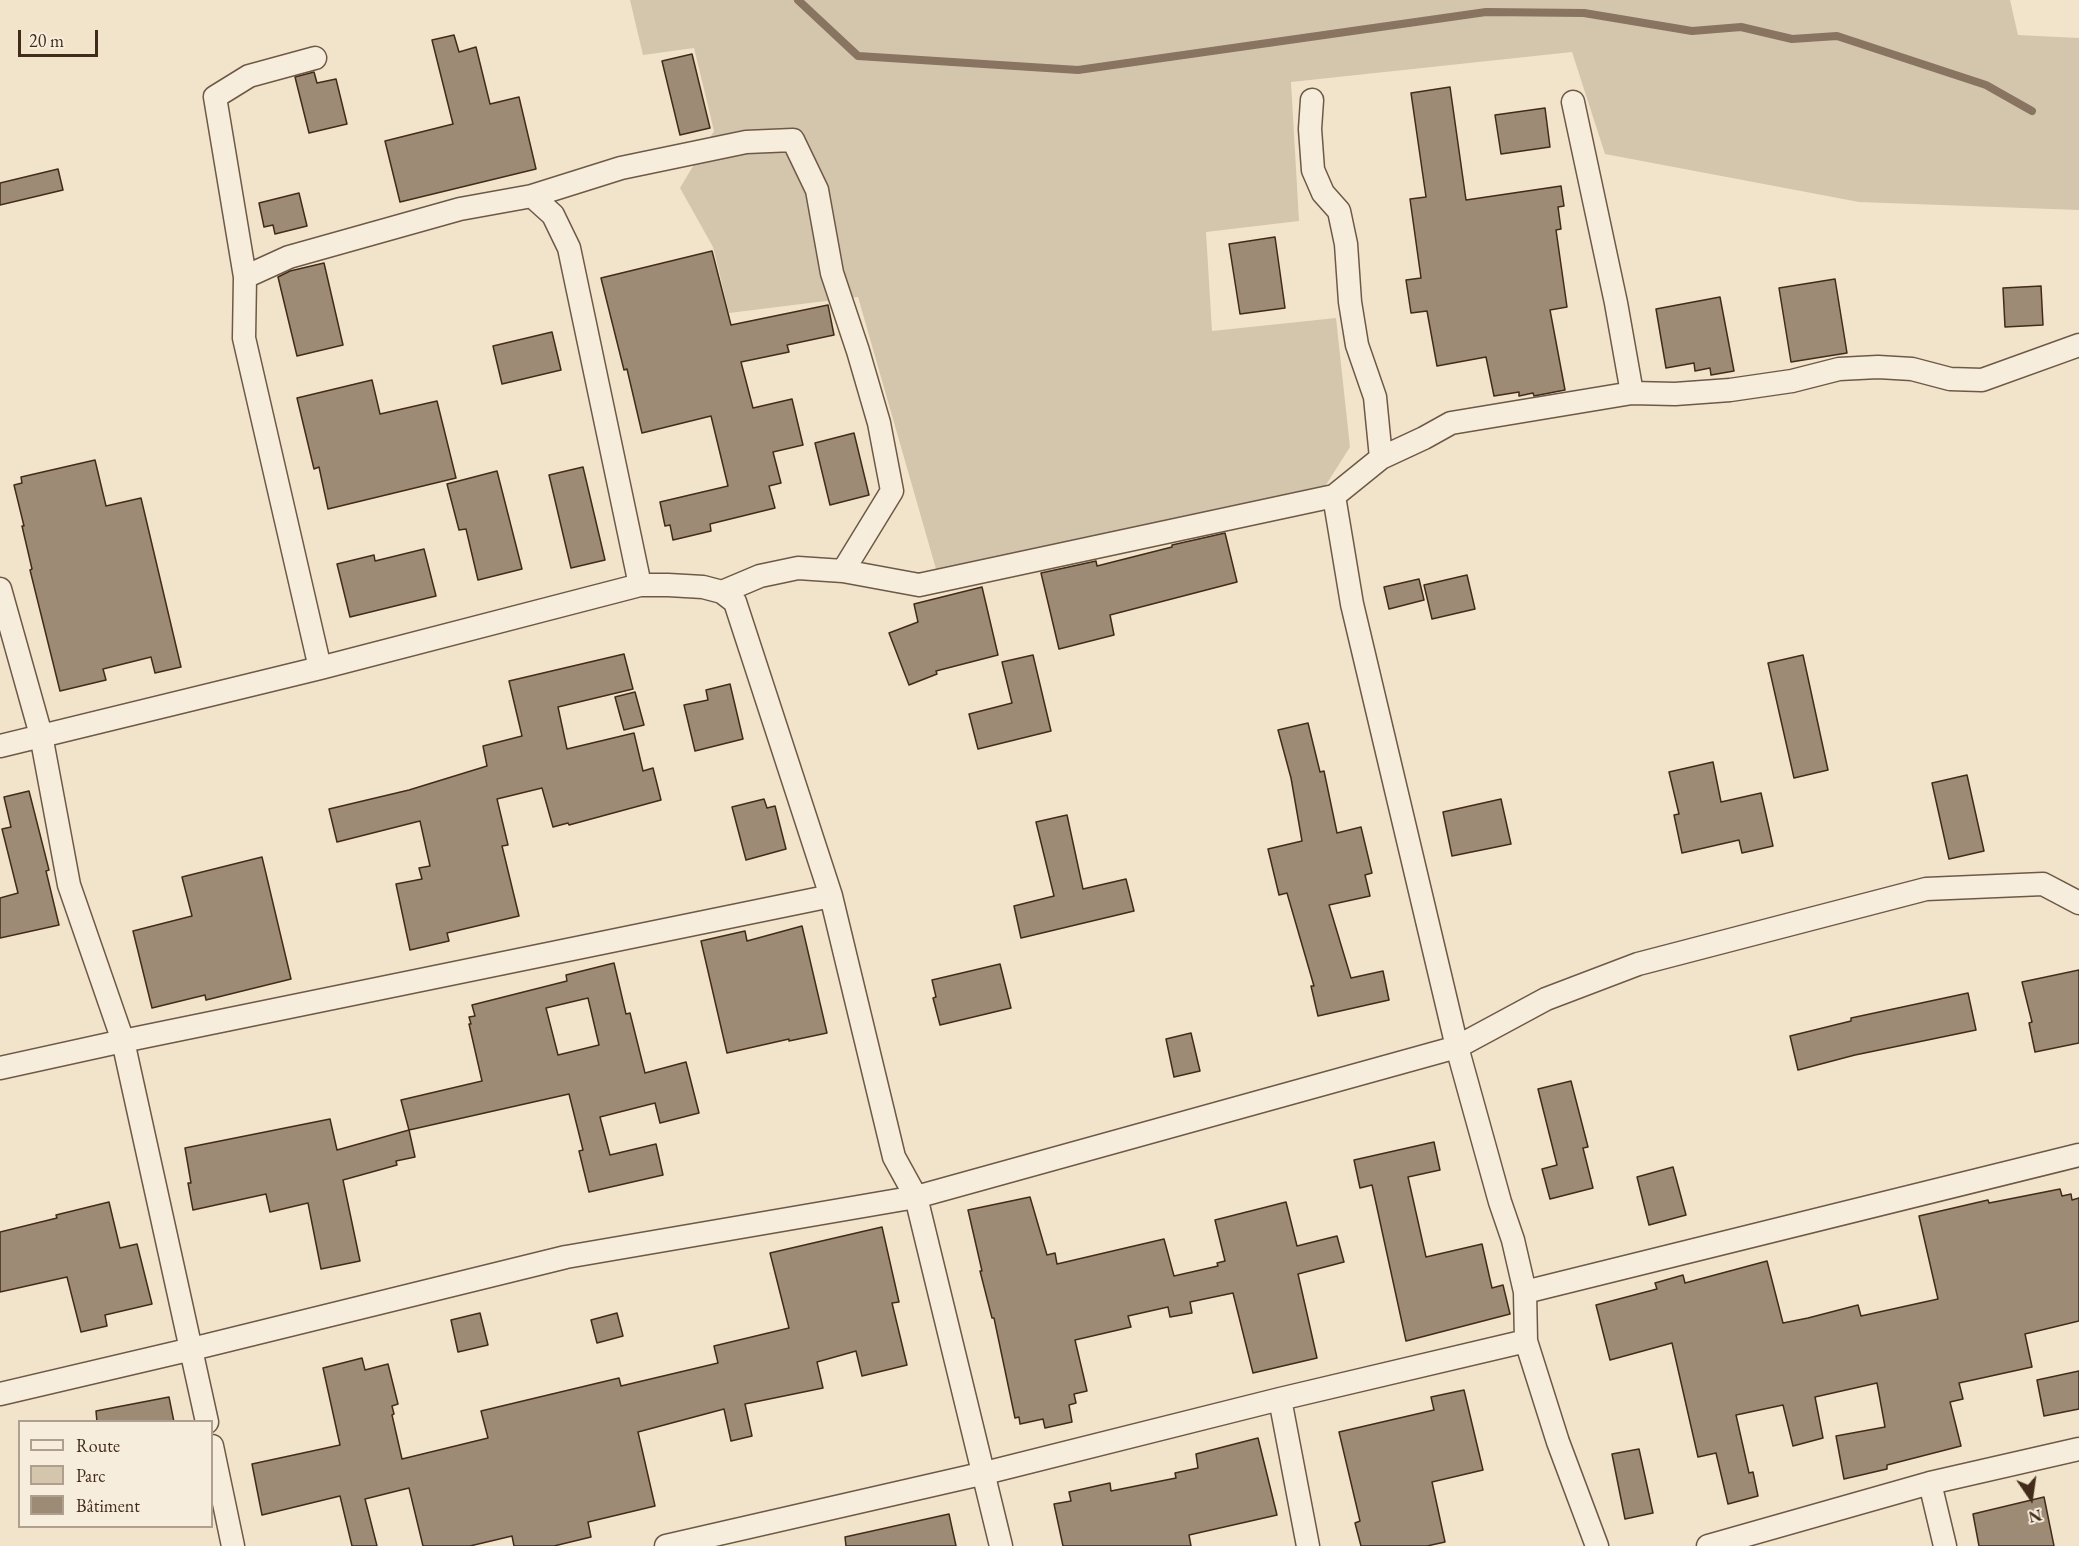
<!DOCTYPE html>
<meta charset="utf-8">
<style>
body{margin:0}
#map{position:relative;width:2079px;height:1546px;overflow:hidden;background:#f2e4cb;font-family:"EB Garamond",serif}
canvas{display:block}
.legend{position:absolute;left:18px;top:1420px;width:195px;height:108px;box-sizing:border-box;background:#f7eddd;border:2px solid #af9f8f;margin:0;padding:8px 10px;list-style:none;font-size:18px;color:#422b1a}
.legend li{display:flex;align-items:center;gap:12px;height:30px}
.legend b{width:30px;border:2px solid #af9f8f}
.north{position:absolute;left:2001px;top:1468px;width:60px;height:60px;-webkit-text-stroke:4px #f7eddd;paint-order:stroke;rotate:167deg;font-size:16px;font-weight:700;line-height:24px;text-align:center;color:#422b1a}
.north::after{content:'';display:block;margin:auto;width:21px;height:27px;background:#422b1a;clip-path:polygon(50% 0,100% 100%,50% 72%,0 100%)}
.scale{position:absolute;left:18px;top:30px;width:80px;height:27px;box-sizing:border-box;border:3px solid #422b1a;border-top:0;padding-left:8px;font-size:18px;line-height:21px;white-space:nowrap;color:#422b1a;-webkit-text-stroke:4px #f7eddd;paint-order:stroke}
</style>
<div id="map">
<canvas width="2079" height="1546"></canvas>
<ul class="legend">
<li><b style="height:8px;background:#f7eddd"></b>Route</li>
<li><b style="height:16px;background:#d4c5ad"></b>Parc</li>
<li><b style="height:16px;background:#9e8b76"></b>Bâtiment</li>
</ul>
<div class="north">N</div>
<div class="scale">20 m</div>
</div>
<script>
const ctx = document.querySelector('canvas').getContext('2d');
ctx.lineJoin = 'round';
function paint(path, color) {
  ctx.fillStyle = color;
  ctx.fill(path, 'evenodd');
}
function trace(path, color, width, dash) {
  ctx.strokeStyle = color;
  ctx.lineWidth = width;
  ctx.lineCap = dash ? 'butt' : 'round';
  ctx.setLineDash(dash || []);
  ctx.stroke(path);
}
paint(new Path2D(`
 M 630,0 L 2010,0 L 2018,35 L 2079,38 L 2079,210 L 1859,202 L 1605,154 L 1572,52 L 1291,82 L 1299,221 L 1206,232 L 1212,331 L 1336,318 L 1350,447 L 1324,488 L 938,576 L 858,297 L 729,313 L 713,247 L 680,188 L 714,131 L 694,48 L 643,55 Z`), '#d4c5ad');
trace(new Path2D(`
 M 798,0 L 858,56 L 1078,70 L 1486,12 L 1584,13 L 1692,31 L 1741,27 L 1792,39 L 1837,36 L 1986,85 L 2032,111`), '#887460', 8);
const building = new Path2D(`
 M 454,35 L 459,52 L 476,47 L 490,104 L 519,97 L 536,169 L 400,202 L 385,141 L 453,124 L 432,40 Z
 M 692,54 L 710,128 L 680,135 L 662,61 Z
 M 314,72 L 317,83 L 336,79 L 347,124 L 309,133 L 295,77 Z
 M 1450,87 L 1466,200 L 1561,186 L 1564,206 L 1558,207 L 1561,229 L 1556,230 L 1567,307 L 1550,310 L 1565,390 L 1534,396 L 1533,393 L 1519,396 L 1519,392 L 1494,396 L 1486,357 L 1437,366 L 1427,311 L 1411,313 L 1406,280 L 1421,278 L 1410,199 L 1426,197 L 1411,93 Z
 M 1545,108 L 1550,147 L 1501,154 L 1495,115 Z
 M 58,169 L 63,190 L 0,205 L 0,183 Z
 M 299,193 L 307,226 L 275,234 L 273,225 L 264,227 L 259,203 Z
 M 1275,237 L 1285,308 L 1240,314 L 1229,244 Z
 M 712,251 L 731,325 L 828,305 L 834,335 L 787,345 L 789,352 L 741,362 L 753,408 L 792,399 L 803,445 L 773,452 L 781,483 L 769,486 L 775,508 L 710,524 L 711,531 L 673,540 L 670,525 L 665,526 L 660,502 L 728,486 L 711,416 L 642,433 L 627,369 L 624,370 L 601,278 Z
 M 324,263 L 343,345 L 297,356 L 278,277 L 290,271 Z
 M 1835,279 L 1847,353 L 1791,362 L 1779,288 Z
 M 2041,286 L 2043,325 L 2005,327 L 2003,288 Z
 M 1720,297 L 1734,371 L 1711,375 L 1710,368 L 1695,371 L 1694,363 L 1666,368 L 1656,309 Z
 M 552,332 L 561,370 L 502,384 L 493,346 Z
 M 372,380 L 380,414 L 437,401 L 456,478 L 328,509 L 319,467 L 314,469 L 297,398 Z
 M 854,433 L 869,495 L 830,505 L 815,443 Z
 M 95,460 L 106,506 L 141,498 L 181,667 L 155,673 L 151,657 L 103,669 L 106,680 L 60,691 L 30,570 L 32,569 L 22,526 L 24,526 L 14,485 L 22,483 L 21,477 Z
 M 583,467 L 605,560 L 571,568 L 549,475 Z
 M 497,471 L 522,569 L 478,580 L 466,529 L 459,530 L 447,484 Z
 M 1225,533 L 1237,582 L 1110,615 L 1114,635 L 1059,649 L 1041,573 L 1096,561 L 1097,566 L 1172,547 L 1172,545 Z
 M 424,549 L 436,596 L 350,617 L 337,564 L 374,555 L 375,561 Z
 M 1467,575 L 1475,609 L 1432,619 L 1424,585 Z
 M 1419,579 L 1424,600 L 1389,609 L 1384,587 Z
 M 982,587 L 998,655 L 936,671 L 937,674 L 909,685 L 889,633 L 918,622 L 914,604 Z
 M 624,654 L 633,689 L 558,707 L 567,749 L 634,733 L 643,771 L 653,768 L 661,800 L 569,825 L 568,823 L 553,827 L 542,788 L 497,799 L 508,845 L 502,846 L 519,916 L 447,933 L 449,941 L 410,950 L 396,884 L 422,879 L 419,868 L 430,866 L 420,821 L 337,842 L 329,809 L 409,790 L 487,766 L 483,746 L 522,736 L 509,681 Z
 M 1033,655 L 1051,731 L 978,749 L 969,714 L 1012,703 L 1002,662 Z
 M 1803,655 L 1828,770 L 1794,778 L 1768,663 Z
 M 730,684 L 743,739 L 695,751 L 684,705 L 708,700 L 706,690 Z
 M 635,692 L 644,725 L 624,730 L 615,697 Z
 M 1308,723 L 1320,772 L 1324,771 L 1337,833 L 1361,827 L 1372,873 L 1365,875 L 1370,896 L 1329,905 L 1351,978 L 1383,971 L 1389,1000 L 1318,1016 L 1311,986 L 1314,986 L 1287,893 L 1279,895 L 1268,849 L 1302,841 L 1291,778 L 1278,730 Z
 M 1713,762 L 1721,802 L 1761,793 L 1773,846 L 1742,853 L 1739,840 L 1682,853 L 1674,815 L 1679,814 L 1669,772 Z
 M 1967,775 L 1984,851 L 1949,859 L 1932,783 Z
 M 29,791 L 49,870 L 46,871 L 59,925 L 0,938 L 0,898 L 18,893 L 2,829 L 11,827 L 4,797 Z
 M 764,799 L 767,808 L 775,806 L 786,849 L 746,860 L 732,807 Z
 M 1501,799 L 1511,844 L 1452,856 L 1443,812 Z
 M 1067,815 L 1083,889 L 1126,879 L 1134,911 L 1021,938 L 1014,906 L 1054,896 L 1036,822 Z
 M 262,857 L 291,979 L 206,1000 L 205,995 L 152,1008 L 133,931 L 192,916 L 182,877 Z
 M 802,926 L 827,1033 L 789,1041 L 789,1039 L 727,1053 L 701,941 L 745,931 L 747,941 Z
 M 614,963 L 626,1014 L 630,1013 L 645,1073 L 686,1062 L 699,1113 L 660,1123 L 655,1103 L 600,1117 L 610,1155 L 656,1144 L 663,1175 L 589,1192 L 579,1151 L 583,1150 L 569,1094 L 409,1130 L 415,1157 L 396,1161 L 397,1165 L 343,1180 L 360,1261 L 321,1269 L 308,1203 L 270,1212 L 266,1194 L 193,1210 L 188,1183 L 191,1183 L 185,1148 L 330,1119 L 337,1150 L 409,1130 L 401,1100 L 482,1081 L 469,1024 L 471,1024 L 469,1017 L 475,1016 L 472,1005 L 567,981 L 566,975 ZM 588,998 L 599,1045 L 558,1055 L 546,1008 Z
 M 1000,964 L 1011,1008 L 940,1025 L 933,998 L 936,997 L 932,980 Z
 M 2079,970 L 2079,1043 L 2035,1052 L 2029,1023 L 2032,1022 L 2022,982 Z
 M 1968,993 L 1976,1030 L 1855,1055 L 1798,1070 L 1790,1036 L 1851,1021 L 1851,1018 Z
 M 1191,1033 L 1200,1071 L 1174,1077 L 1166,1039 Z
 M 1571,1081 L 1588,1147 L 1583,1148 L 1593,1188 L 1550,1199 L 1542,1169 L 1557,1165 L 1538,1089 Z
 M 1434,1142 L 1440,1170 L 1408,1177 L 1426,1257 L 1482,1244 L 1492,1288 L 1503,1285 L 1510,1314 L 1406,1341 L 1372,1185 L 1360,1188 L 1354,1160 Z
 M 1673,1167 L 1686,1215 L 1649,1225 L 1637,1177 Z
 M 2060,1189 L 2062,1196 L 2071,1194 L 2072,1200 L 2079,1198 L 2079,1321 L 2025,1334 L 2032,1367 L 1959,1383 L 1963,1399 L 1950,1402 L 1961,1446 L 1887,1465 L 1887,1469 L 1844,1479 L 1836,1436 L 1885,1427 L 1877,1383 L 1815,1397 L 1823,1438 L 1793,1446 L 1783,1405 L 1736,1415 L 1749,1473 L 1753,1472 L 1758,1496 L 1728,1504 L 1716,1453 L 1698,1457 L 1672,1343 L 1610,1360 L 1596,1305 L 1657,1289 L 1655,1283 L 1683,1275 L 1685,1283 L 1767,1261 L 1783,1323 L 1808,1318 L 1858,1305 L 1861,1316 L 1938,1299 L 1919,1216 L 1988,1200 L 1989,1203 Z
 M 1030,1197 L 1047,1255 L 1055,1253 L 1057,1264 L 1164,1239 L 1174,1276 L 1218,1266 L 1217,1263 L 1225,1261 L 1215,1220 L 1286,1202 L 1297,1246 L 1337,1236 L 1344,1262 L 1298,1274 L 1317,1358 L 1253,1373 L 1233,1293 L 1190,1302 L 1192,1313 L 1170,1317 L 1168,1307 L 1128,1316 L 1131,1327 L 1075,1340 L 1087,1391 L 1074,1394 L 1076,1403 L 1069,1405 L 1072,1422 L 1045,1428 L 1043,1419 L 1020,1424 L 1019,1417 L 1015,1418 L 994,1318 L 992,1318 L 980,1271 L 982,1271 L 968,1210 Z
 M 109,1202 L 120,1248 L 137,1244 L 152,1304 L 105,1315 L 107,1326 L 81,1332 L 67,1277 L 0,1292 L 0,1232 L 57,1218 L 56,1215 Z
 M 882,1227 L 899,1302 L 892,1303 L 907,1365 L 862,1376 L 856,1351 L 817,1362 L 823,1388 L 745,1404 L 752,1436 L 731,1441 L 724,1409 L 638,1432 L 655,1506 L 588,1522 L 591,1537 L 554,1546 L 514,1546 L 512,1536 L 470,1546 L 423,1546 L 409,1488 L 365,1499 L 377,1546 L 352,1546 L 340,1496 L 262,1515 L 252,1464 L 340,1445 L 323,1368 L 362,1358 L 365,1370 L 388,1364 L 398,1404 L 392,1406 L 394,1414 L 392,1415 L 402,1459 L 488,1438 L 481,1411 L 619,1378 L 621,1386 L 718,1363 L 714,1346 L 789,1328 L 770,1253 Z
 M 480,1313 L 488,1345 L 458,1352 L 451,1320 Z
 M 617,1313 L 623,1336 L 597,1343 L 591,1320 Z
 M 2079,1371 L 2079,1409 L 2044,1416 L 2037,1380 Z
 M 1464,1390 L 1483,1470 L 1432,1482 L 1445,1542 L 1427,1546 L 1361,1546 L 1355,1523 L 1360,1521 L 1339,1432 L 1434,1410 L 1431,1397 Z
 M 169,1397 L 174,1422 L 97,1422 L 96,1411 Z
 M 1258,1438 L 1277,1515 L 1189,1535 L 1191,1546 L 1063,1546 L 1054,1504 L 1071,1501 L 1069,1492 L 1110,1483 L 1111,1491 L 1176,1478 L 1175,1473 L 1198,1468 L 1196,1454 Z
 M 1639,1449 L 1653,1513 L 1625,1519 L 1612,1454 Z
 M 2044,1497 L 2054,1546 L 1979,1546 L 1973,1514 Z
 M 949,1514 L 956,1546 L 846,1546 L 845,1537 Z`);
paint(building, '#9e8b76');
trace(building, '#422b1a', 1.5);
const minor = new Path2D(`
 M 1312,100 L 1310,129 L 1313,170 L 1323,193 L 1339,211 L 1346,244 L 1350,302 L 1357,345 L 1375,397 L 1381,458
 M 1573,102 L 1616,303 L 1632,393
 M 532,196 L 621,168 L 746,142 L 793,140 L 817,190 L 832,273 L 858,351 L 879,423 L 892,491 L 843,571
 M 245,277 L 215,97 L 249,76 L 315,58
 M 0,589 L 41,735 L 69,885 L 123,1041 L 207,1422
 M 722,592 L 760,576 L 798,568 L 843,571 L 919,585 L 1334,496
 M 320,668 L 244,338 L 245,277 L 289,257 L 460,209 L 532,196 L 553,215 L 569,248 L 640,585
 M 0,746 L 320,668 L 640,585 L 668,585 L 703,587 L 722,592 L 735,602 L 831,896 L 894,1157 L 916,1197 L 1001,1546
 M 0,1068 L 123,1041 L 831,896
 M 1525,1292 L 2079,1155
 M 0,1394 L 192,1349 L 566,1257 L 916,1197 L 1457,1047 L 1546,999 L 1638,964 L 1926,889 L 2043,884 L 2079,903
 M 1280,1399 L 1308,1546
 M 212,1446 L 233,1546
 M 1930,1483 L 1945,1546
 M 666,1546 L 985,1473 L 1280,1399 L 1526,1341
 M 1597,1546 L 1558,1442 L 1526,1341 L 1525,1292 L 1513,1240 L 1500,1202 L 1457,1047 L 1352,604 L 1334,496 L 1381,458 L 1424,438 L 1451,423 L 1632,393 L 1675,394 L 1730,390 L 1792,381 L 1839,369 L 1878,367 L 1912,369 L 1950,379 L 1982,380 L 2079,345
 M 1708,1546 L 1930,1483 L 2079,1449`);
trace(minor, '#6e5946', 25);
trace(minor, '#f7eddd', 22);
</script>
